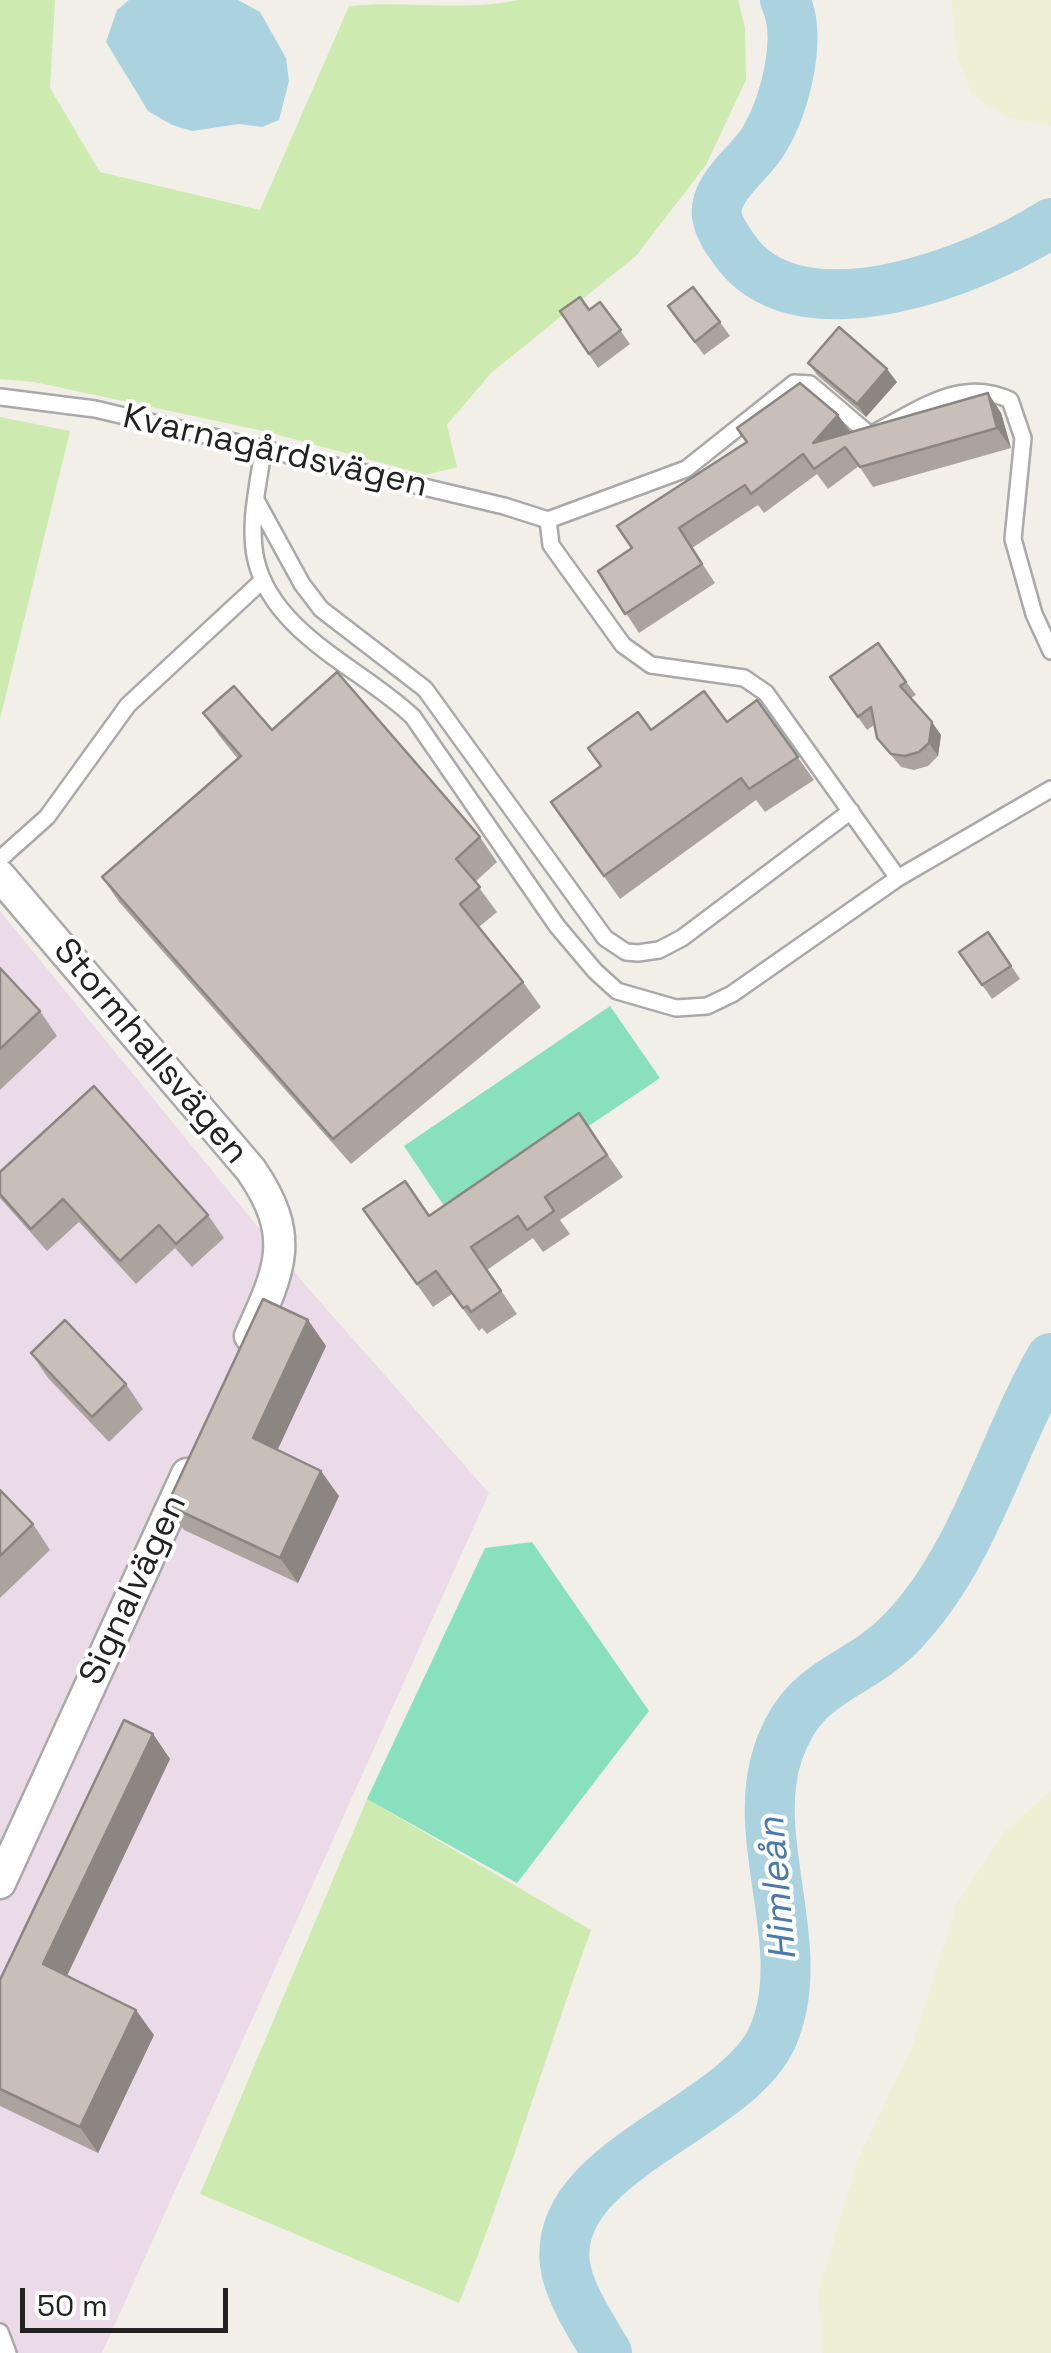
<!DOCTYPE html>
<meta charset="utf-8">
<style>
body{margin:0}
#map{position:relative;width:1051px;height:2353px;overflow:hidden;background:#f2efe9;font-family:"Space Grotesk",sans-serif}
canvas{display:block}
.scale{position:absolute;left:20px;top:2288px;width:208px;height:45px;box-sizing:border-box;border:5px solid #222;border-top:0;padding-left:12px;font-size:30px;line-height:35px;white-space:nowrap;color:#222;-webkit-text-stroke:8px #fff;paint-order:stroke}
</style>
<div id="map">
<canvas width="1051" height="2353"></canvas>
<div class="scale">50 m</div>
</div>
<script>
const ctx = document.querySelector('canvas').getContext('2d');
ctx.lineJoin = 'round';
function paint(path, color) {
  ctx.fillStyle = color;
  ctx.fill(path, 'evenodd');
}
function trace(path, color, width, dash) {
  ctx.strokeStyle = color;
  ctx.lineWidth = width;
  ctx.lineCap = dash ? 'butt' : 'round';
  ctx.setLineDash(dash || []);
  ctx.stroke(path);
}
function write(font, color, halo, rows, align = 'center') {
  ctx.font = font + ' "Space Grotesk",sans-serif';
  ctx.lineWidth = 8;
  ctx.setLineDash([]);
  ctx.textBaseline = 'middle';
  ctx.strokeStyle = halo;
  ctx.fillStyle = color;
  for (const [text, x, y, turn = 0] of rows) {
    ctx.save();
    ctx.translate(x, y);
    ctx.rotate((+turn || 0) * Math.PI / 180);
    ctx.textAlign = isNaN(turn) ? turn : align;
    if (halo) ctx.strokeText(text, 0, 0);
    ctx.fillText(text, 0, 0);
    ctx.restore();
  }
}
paint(new Path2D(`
 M 0,911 L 307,1287 L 489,1493 L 102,2353 L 0,2353 Z`), '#ebdbe8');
paint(new Path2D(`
 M 951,0 L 1051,0 L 1051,126 L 1011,119 L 972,96 L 957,55 Z
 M 1051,1790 L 1051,2353 L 823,2353 L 818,2294 L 857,2161 L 912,2047 L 956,1905 L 1002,1834 Z`), '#eef0d5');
paint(new Path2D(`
 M 0,0 L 55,0 L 50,88 L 100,172 L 260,210 L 349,6 C 406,0 462,12 518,0 L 738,0 L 745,27 L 746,80 L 706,165 L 636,256 L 491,373 L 447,425 L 457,467 L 426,475 L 268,432 L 34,382 L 0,379 Z
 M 0,417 L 70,431 L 0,719 Z
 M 367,1799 L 591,1930 C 546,2054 509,2181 459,2303 L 200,2194 Z`), '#cdebb0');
paint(new Path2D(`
 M 610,1006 L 660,1078 L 452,1218 L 404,1146 Z
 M 532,1542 L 649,1711 L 517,1883 L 367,1799 L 485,1548 Z`), '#88e0be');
paint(new Path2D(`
 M 129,0 L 238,0 L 260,12 L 286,58 L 289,81 L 279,120 L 262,127 L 239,124 L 192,131 L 172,125 L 148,111 L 106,42 L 117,10 Z`), '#aad3df');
trace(new Path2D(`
 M 785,0 C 803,37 785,105 764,140 C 751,163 713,187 717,216 C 719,230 731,245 739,256 C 807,338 979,270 1051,223
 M 607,2353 C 592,2327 569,2294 565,2264 C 552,2161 735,2119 772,2038 C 812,1949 748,1842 778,1753 C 804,1676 855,1682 904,1630 C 976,1553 1000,1447 1051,1358`), '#aad3df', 50);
const service = new Path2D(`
 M 0,397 L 95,409 L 504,506 L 548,520 L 551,545 L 623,645 L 651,665 L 744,678 L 766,693 L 898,878
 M 263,451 C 258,486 248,526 256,560 C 273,634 363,669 413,717 L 557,926 L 595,971 L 617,991 L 676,1008 L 707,1006 L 732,994 L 898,878 L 1051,789
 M 256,500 L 302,584 L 321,609 L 425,689 L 605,938 L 626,952 L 638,953 L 659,950 L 682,938 L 851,811
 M 548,520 L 686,469 L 794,383 L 810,384 L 870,435 C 917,412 959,376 1010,400 L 1023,438 L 1013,539 L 1034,614 L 1051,651
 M 0,859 L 47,817 L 128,705 L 263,580
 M 0,2332 L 8,2353`);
const minor = new Path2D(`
 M 0,876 L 251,1170 C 296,1236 281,1268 250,1336
 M 0,1883 L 187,1474`);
trace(service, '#a9a9a9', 20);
trace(minor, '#a9a9a9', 35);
trace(service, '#fff', 15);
trace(minor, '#fff', 30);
paint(new Path2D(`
 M 600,302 L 630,344 L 598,368 L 560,311 L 589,310 Z
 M 677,319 L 720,322 L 730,336 L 704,355 Z
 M 808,363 L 897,382 L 866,417 L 818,376 Z
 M 988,393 L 1001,413 L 1011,448 L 873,487 L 859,466 L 828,489 L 817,474 L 764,513 L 758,505 L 692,548 L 715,583 L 639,633 L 598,571 L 838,415 L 850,432 Z
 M 878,643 L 916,695 L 911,698 L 941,735 L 938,756 L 928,766 L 914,770 L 901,767 L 877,738 L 874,725 L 867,730 L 830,677 Z
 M 757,700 L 814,780 L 765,812 L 756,800 L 620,899 L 551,802 L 651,730 L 727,722 Z
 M 203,713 L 272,730 L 480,837 L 497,862 L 475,882 L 497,912 L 479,927 L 523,982 L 541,1007 L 351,1164 L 119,902 L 102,877 L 238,759 L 221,738 Z
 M 988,932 L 1020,979 L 992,999 L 959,952 Z
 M 0,968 L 40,1011 L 57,1036 L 0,1090 Z
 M 579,1113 L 623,1177 L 560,1220 L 570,1234 L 543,1252 L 533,1238 L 487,1270 L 517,1314 L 487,1334 L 482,1328 L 479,1331 L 452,1294 L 433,1307 L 363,1209 L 429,1215 Z
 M 0,1172 L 208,1215 L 224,1238 L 192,1267 L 175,1248 L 136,1284 L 79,1222 L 47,1251 L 0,1198 Z
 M 308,1320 L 326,1346 L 277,1450 L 339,1496 L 298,1583 L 184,1530 L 167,1505 Z
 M 31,1353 L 126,1384 L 143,1409 L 109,1442 L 48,1378 Z
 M 0,1490 L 33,1524 L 50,1550 L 0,1598 Z
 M 153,1734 L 170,1759 L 67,1976 L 154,2035 L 98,2153 L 0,2106 L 0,1980 Z`), '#aba49e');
paint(new Path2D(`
 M 887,369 L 897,382 L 866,417 L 857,404 Z
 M 988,393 L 1001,413 L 1011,448 L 997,428 Z
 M 838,415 L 852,434 L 813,443 Z
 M 932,722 L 941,735 L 938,756 L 929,743 Z
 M 308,1320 L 326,1346 L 271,1464 L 253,1438 Z
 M 321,1471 L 339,1496 L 298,1583 L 280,1558 Z
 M 153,1734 L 170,1759 L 60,1990 L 43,1964 Z
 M 136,2010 L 154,2035 L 98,2153 L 80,2127 Z`), '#8b8681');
const building = new Path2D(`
 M 693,287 L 720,322 L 695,342 L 668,306 Z
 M 580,297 L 589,310 L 600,302 L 621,330 L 589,354 L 560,311 Z
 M 839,327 L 887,369 L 857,404 L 808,363 Z
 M 800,383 L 838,415 L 813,443 L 988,393 L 997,428 L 860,467 L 845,447 L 814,469 L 803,454 L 751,494 L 745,485 L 679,528 L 702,564 L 625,614 L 598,571 L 632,548 L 617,526 L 747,442 L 737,428 Z
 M 878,643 L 906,682 L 900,686 L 932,722 L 929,743 L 919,752 L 905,756 L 891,754 L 877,738 L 871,707 L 858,717 L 830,677 Z
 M 337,672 L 480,837 L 456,859 L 480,887 L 460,904 L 523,982 L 333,1139 L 102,877 L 241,756 L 203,713 L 234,686 L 272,730 Z
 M 704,691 L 727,722 L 757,700 L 798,757 L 749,789 L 741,778 L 604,876 L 551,802 L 601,766 L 588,748 L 638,712 L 651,730 Z
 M 988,932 L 1011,966 L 982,985 L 959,952 Z
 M 0,968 L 40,1011 L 0,1049 Z
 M 94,1086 L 208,1215 L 176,1244 L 159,1225 L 120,1261 L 63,1199 L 31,1229 L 0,1194 L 0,1172 Z
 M 579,1113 L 607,1155 L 545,1197 L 554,1211 L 527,1230 L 518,1216 L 471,1247 L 501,1291 L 471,1312 L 467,1306 L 463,1308 L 436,1271 L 417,1284 L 363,1209 L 405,1181 L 429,1216 Z
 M 263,1299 L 308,1320 L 253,1438 L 321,1471 L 280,1558 L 167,1505 Z
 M 65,1320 L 126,1384 L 92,1417 L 31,1353 Z
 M 0,1490 L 33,1524 L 0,1556 Z
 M 124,1720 L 153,1734 L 43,1964 L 136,2010 L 80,2127 L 0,2089 L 0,1980 Z`);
paint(building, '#c7bfb8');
trace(building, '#8b8681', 2.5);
write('35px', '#222', '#fff', [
 ["Kvarnagårdsvägen",275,452,13],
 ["Stormhallsvägen",150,1052,50],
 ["Signalvägen",134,1590,-65]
]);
write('italic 38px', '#4a7aab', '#fff', [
 ["Himleån",779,1889,-95]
]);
</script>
